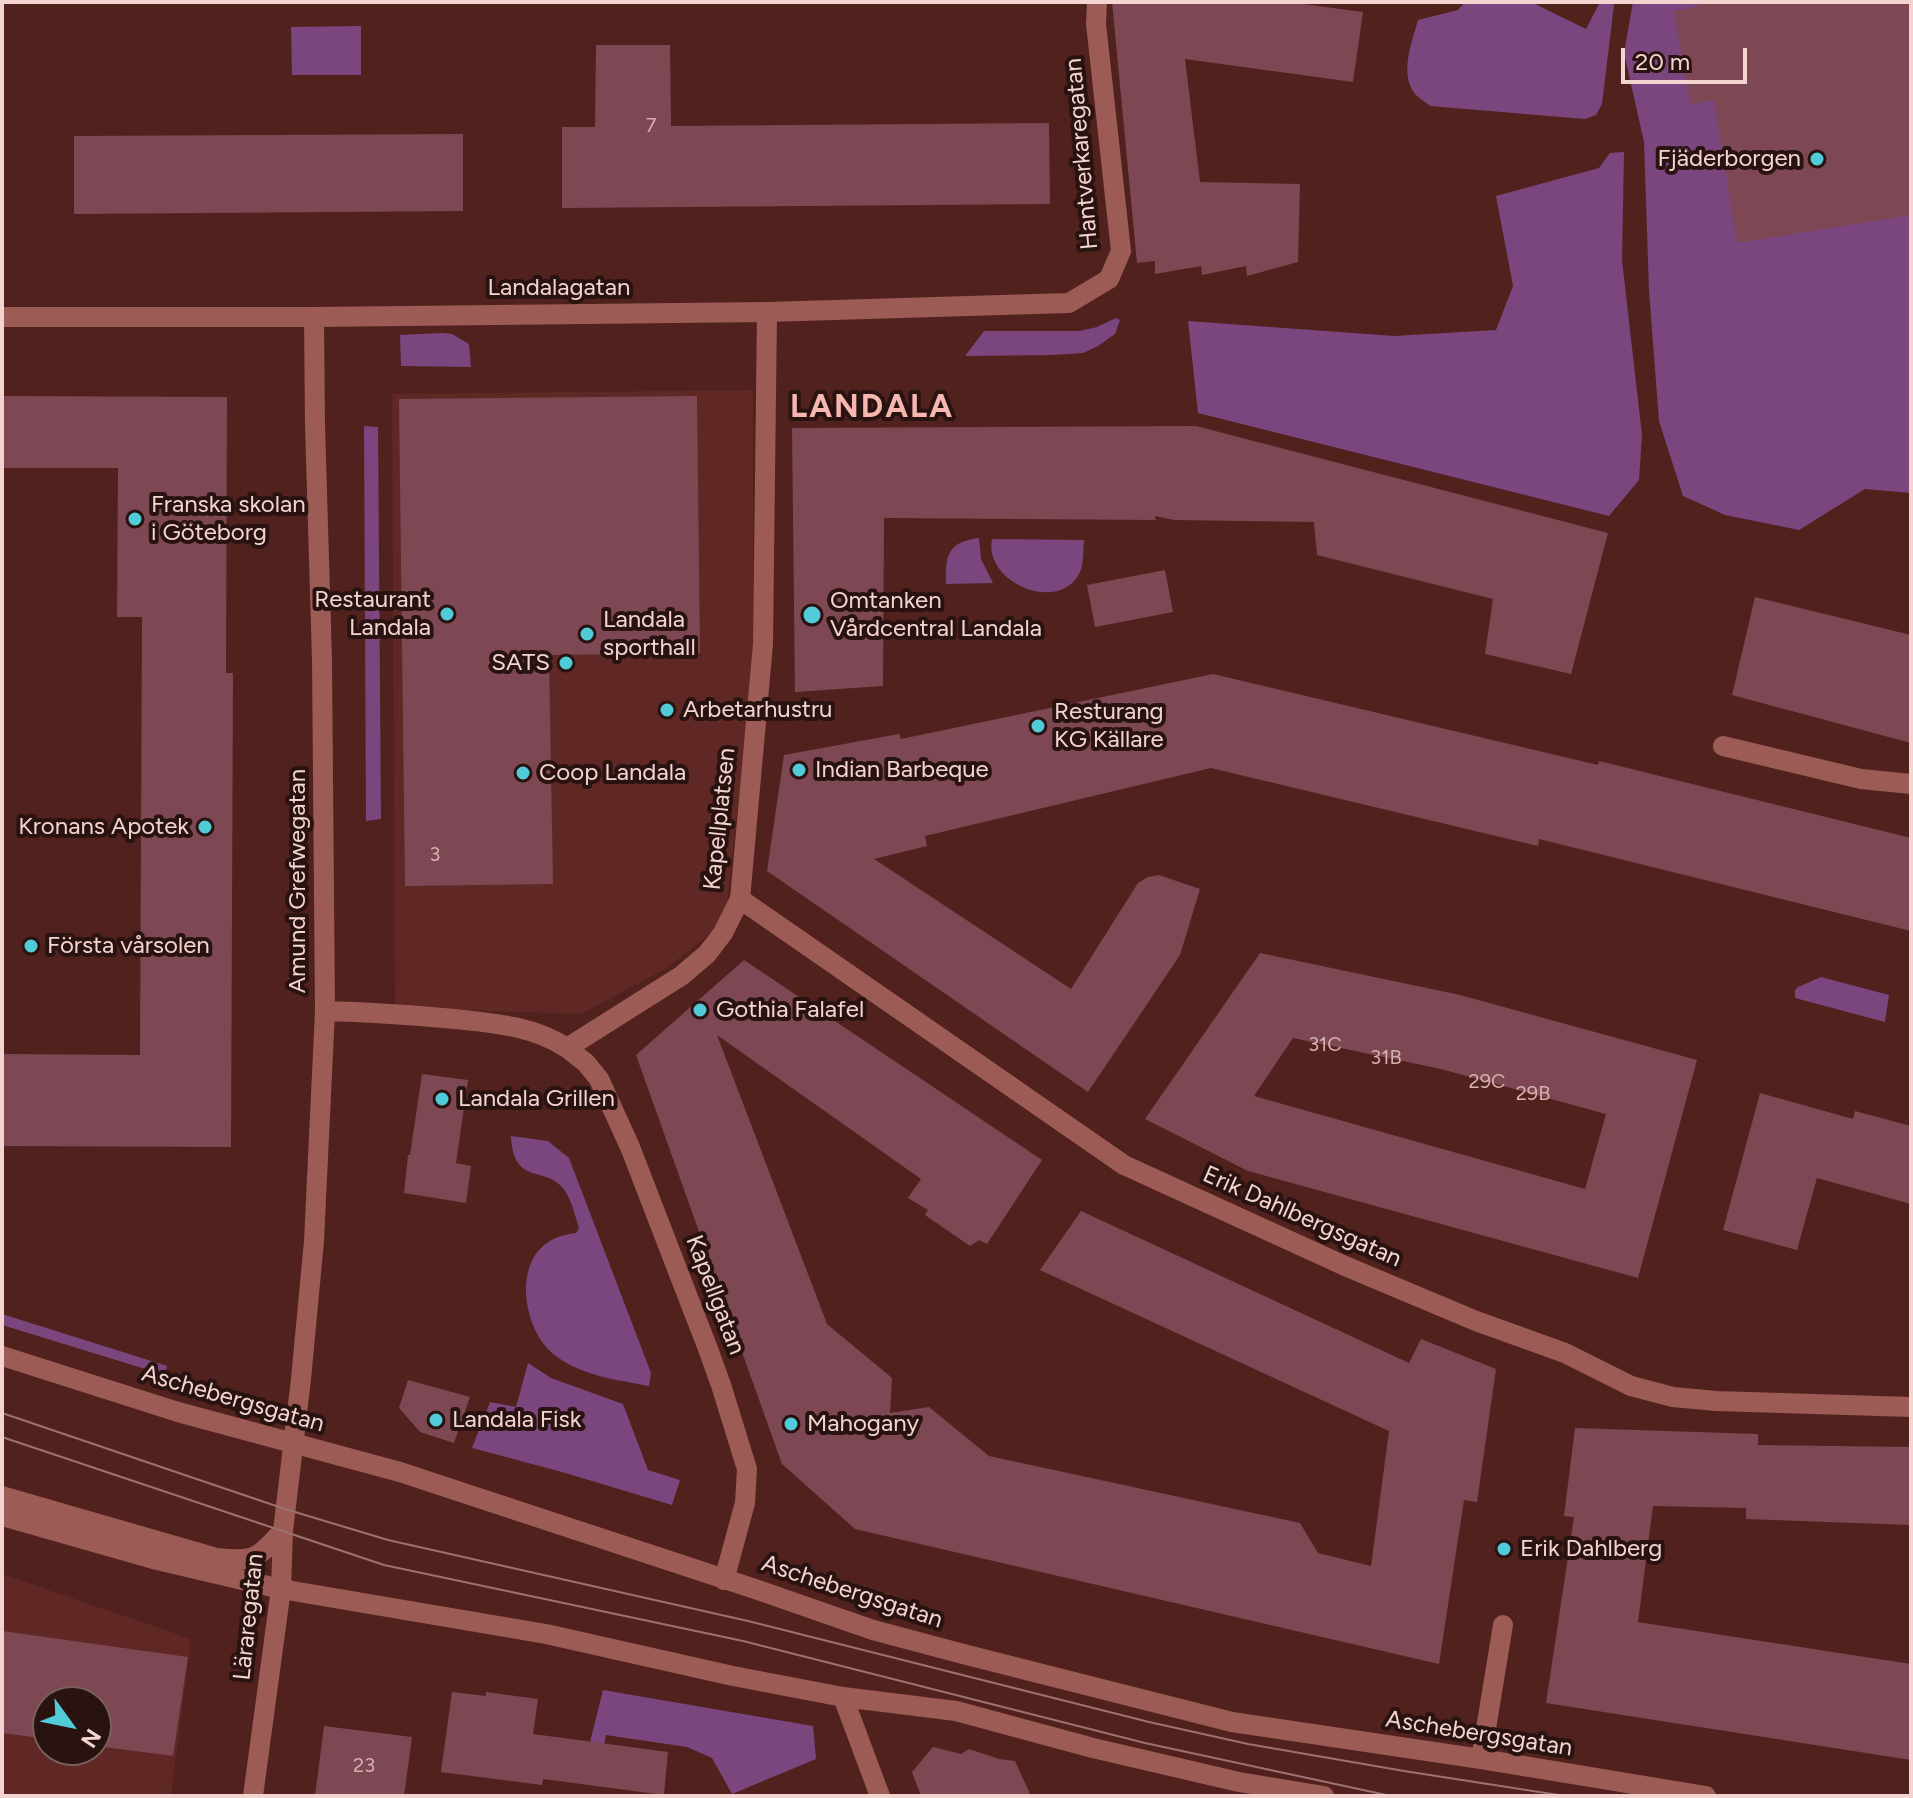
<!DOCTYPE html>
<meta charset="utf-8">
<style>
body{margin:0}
#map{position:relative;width:1913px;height:1798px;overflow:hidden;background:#51211e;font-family:Figtree,sans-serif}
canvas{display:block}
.frame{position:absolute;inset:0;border:4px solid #f4d4d0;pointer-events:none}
.north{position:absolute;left:32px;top:1686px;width:80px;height:80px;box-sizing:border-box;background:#291311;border:2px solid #7a605d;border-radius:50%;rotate:123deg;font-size:22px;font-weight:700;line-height:32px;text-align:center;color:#f4d4d0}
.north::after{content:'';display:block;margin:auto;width:28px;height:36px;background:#52cbd9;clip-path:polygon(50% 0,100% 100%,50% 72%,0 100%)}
.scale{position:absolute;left:1621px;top:48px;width:126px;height:36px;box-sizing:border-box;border:4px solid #f4d4d0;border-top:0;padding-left:10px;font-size:24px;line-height:28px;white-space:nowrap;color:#f4d4d0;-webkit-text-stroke:6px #291311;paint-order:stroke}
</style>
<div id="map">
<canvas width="1913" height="1798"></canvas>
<div class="frame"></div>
<div class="north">N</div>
<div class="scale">20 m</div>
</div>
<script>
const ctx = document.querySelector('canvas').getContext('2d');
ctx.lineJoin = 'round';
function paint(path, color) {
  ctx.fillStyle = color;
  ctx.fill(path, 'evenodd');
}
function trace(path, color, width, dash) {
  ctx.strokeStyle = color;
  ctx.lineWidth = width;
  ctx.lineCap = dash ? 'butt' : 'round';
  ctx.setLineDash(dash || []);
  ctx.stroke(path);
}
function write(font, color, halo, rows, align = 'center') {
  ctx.font = font + ' Figtree,sans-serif';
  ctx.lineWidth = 8;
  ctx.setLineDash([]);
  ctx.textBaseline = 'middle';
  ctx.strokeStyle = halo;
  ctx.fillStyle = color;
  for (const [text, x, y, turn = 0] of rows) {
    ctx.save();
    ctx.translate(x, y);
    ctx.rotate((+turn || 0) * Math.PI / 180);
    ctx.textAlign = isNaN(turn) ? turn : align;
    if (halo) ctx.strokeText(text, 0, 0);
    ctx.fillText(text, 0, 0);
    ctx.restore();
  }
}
paint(new Path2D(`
 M 753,390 L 753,647 L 752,679 L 725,922 L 667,968 L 581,1014 L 395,1008 L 392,394 Z
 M 2,1574 L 191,1639 L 171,1796 L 2,1796 ZM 48,1702 L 96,1702 L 96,1750 L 48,1750 Z`), '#5f2824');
paint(new Path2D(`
 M 1465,2 L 1531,2 L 1586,29 L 1600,2 L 1609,2 L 1614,5 L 1602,104 L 1596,115 L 1585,119 L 1430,106 C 1425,102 1419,98 1415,94 C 1399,73 1412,42 1418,20 L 1458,10 Z
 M 1633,2 L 1911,2 L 1911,493 L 1865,489 L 1799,530 L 1725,515 L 1683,496 L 1659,421 L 1649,291 L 1644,142 L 1624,53 Z
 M 361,26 L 361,75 L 292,75 L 291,27 Z
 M 1624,152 L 1622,260 L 1642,435 L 1639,480 L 1609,516 L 1198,413 L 1188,321 L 1394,336 L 1496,330 L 1513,286 L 1496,196 L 1599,168 L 1610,153 Z
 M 1116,318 L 1120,320 L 1115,334 L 1098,346 L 1083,353 L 1053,355 L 965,356 L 984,331 L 1080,331 L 1097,327 Z
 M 443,333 L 452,334 L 469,344 L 471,367 L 401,366 L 400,335 Z
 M 364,426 L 378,427 L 381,819 L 366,821 Z
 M 979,538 L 981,559 L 993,583 L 946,584 C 945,555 948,542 979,538 Z
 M 992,539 L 1084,540 C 1083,550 1084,563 1080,572 C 1060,615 983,583 992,539 Z
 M 1821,977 L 1889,995 L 1885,1022 L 1795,998 L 1795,990 L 1798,987 Z
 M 511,1136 L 548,1141 L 569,1158 L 651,1373 L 649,1386 C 618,1380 582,1376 556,1356 C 525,1334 512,1267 547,1243 C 555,1237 566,1234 576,1233 L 579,1228 C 575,1216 572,1201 565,1191 C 548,1164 513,1188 511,1136 Z
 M 2,1314 L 161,1364 L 167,1366 L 165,1375 L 2,1325 Z
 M 528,1363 L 551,1378 L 623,1404 L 648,1470 L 680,1480 L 672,1505 L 562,1472 L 472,1448 L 490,1402 L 516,1407 Z
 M 603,1690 L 813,1726 L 816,1759 L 732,1794 L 712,1758 L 687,1747 L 606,1735 L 604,1745 L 590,1742 Z`), '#7b467d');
paint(new Path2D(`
 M 1112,2 L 1288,2 L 1363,12 L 1353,82 L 1185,59 L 1200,182 L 1300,184 L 1298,262 L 1247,276 L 1246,266 L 1202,275 L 1201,266 L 1155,274 L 1155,261 L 1137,263 Z
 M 1698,2 L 1911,2 L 1911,215 L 1737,243 L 1714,100 L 1690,104 L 1674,11 L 1698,7 Z
 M 596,45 L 670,45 L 671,126 L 1049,123 L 1050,204 L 562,208 L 562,127 L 595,127 Z
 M 463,134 L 463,211 L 74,214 L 74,136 Z
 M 2,396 L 227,397 L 226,673 L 233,673 L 231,1147 L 2,1146 L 2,1054 L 140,1055 L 142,617 L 117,617 L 118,468 L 2,468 Z
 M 697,396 L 700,653 L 549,655 L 553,884 L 405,886 L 399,399 Z
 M 1196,426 L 1608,533 L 1571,674 L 1485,654 L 1493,599 L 1317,555 L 1314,522 L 1174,520 L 1155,516 L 1156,520 L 884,518 L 883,686 L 795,692 L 792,428 Z
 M 1165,570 L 1173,612 L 1095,627 L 1087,585 Z
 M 1755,597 L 1911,635 L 1911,743 L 1732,695 Z
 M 1213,674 L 1598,765 L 1599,761 L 1911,838 L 1911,931 L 1539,839 L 1538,846 L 1211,768 L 925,836 L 927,846 L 874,859 L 1071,989 L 1138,883 L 1148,877 L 1159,875 L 1200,889 L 1180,955 L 1088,1092 L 767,871 L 784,755 L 899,734 L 901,739 Z
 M 1260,953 L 1460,995 L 1697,1060 L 1638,1278 L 1248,1171 L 1145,1119 ZM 1293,1038 L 1441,1069 L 1606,1114 L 1585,1189 L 1254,1096 Z
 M 744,960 L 1042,1160 L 987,1244 L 979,1240 L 970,1246 L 925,1215 L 928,1210 L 908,1198 L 921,1179 L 717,1035 L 827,1324 L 892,1378 L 890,1413 L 929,1407 L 989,1456 L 1300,1523 L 1318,1553 L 1371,1566 L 1389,1431 L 1040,1270 L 1081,1211 L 1409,1363 L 1421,1339 L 1496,1369 L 1477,1502 L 1464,1500 L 1439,1664 L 855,1529 L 782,1464 L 636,1055 Z
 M 422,1074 L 468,1080 L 456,1163 L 471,1166 L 466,1203 L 404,1193 L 408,1155 L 410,1155 Z
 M 1760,1093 L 1853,1119 L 1855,1111 L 1911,1126 L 1911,1204 L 1817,1178 L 1797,1250 L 1723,1230 Z
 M 408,1380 L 470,1397 L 454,1443 L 420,1432 L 399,1408 Z
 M 1575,1428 L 1758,1434 L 1758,1445 L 1911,1447 L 1911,1525 L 1746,1519 L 1746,1508 L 1653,1506 L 1638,1622 L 1911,1664 L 1911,1760 L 1546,1703 L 1574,1517 L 1564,1516 Z
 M 2,1631 L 188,1657 L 173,1756 L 96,1746 L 96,1702 L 48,1702 L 48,1739 L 2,1733 Z
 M 452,1692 L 486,1696 L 486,1692 L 538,1699 L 533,1734 L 668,1752 L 664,1795 L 543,1779 L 542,1785 L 441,1772 Z
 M 324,1726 L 412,1737 L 404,1796 L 315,1796 Z
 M 933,1747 L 961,1754 L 969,1749 L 999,1759 L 1015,1761 L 1031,1796 L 921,1796 L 912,1772 Z`), '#7d4854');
trace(new Path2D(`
 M 2,317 L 314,317 L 767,312 L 1069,303 L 1109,279 L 1121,251 L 1096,24 L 1097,2
 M 1723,746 L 1861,779 L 1911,784
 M 740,899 L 1124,1165 L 1345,1266 L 1476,1321 L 1565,1353 L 1631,1386 L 1673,1397 L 1716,1401 L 1911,1407
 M 325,1011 C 368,1012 411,1015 455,1019 C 494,1023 533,1026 567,1048 L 681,976 L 707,954 L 723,933 L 740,899 L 763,644 L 767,312
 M 567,1048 L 586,1063 L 599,1079 L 630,1147 L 708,1349 L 721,1385 L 747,1469 L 745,1503 L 724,1580
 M 2,1356 L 178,1412 L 400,1472 L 755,1589 L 873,1630 L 967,1655 L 1232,1722 L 1481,1759 L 1706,1796
 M 2,1496 L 217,1558 C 256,1562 256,1559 283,1531
 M 2,1516 L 153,1559 L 281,1589 L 546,1634 L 733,1676 L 843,1697 L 956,1711 L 1093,1748 L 1239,1782 L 1324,1796
 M 843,1697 L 880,1796
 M 1481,1759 L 1503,1625
 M 253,1796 L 281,1589 L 283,1531 L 301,1379 L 314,1241 L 325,1011 L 322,660 L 315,425 L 314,317`), '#9c5b55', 20);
trace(new Path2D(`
 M 2,1413 L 285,1509 L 388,1540 L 748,1621 L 1149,1722 L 1248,1744 L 1404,1771 L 1565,1796
 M 2,1437 L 384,1565 L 743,1641 L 1145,1743 L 1391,1796`), '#9b726f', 2);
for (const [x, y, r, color] of [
 [1817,159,8,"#52cbd9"],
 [135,519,8,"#52cbd9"],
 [447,614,8,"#52cbd9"],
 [812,615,10,"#52cbd9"],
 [587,634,8,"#52cbd9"],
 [566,663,8,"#52cbd9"],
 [667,710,8,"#52cbd9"],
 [1038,726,8,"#52cbd9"],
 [799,770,8,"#52cbd9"],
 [523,773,8,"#52cbd9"],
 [205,827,8,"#52cbd9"],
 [31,946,8,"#52cbd9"],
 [700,1010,8,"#52cbd9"],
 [442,1099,8,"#52cbd9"],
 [436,1420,8,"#52cbd9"],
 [791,1424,8,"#52cbd9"],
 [1504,1549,8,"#52cbd9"]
]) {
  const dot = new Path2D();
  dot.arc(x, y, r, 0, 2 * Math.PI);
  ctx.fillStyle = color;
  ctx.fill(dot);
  trace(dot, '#291311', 3);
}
write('20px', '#d6b1b1', null, [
 ["7",651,126],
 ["3",435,855],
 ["31C",1325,1045],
 ["31B",1386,1058],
 ["29C",1487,1082],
 ["29B",1533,1094],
 ["23",364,1766]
]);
write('24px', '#f4d4d0', '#291311', [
 ["Hantverkaregatan",1082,154,-95],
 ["Landalagatan",559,288],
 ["Kapellplatsen",720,819,-84],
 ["Amund Grefwegatan",298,881,-90],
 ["Erik Dahlbergsgatan",1302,1217,24],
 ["Kapellgatan",715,1295,69],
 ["Aschebergsgatan",233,1399,16],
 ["Aschebergsgatan",852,1592,18],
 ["Läraregatan",249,1617,-84],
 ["Aschebergsgatan",1479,1734,9]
]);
write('24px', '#f4d4d0', '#291311', [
 ["Fjäderborgen",1801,159,"right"],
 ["Franska skolan",151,505],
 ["i Göteborg",151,533],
 ["Restaurant",431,600,"right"],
 ["Landala",431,628,"right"],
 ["Omtanken",830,601],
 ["Vårdcentral Landala",830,629],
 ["Landala",603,620],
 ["sporthall",603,648],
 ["SATS",550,663,"right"],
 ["Arbetarhustru",683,710],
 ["Resturang",1054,712],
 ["KG Källare",1054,740],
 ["Indian Barbeque",815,770],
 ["Coop Landala",539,773],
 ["Kronans Apotek",189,827,"right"],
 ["Första vårsolen",47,946],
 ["Gothia Falafel",716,1010],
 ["Landala Grillen",458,1099],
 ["Landala Fisk",452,1420],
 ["Mahogany",807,1424],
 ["Erik Dahlberg",1520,1549]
], 'left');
ctx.letterSpacing = '2px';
write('bold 32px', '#f5b7b0', '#291311', [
 ["LANDALA",872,408]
]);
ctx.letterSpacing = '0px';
</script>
